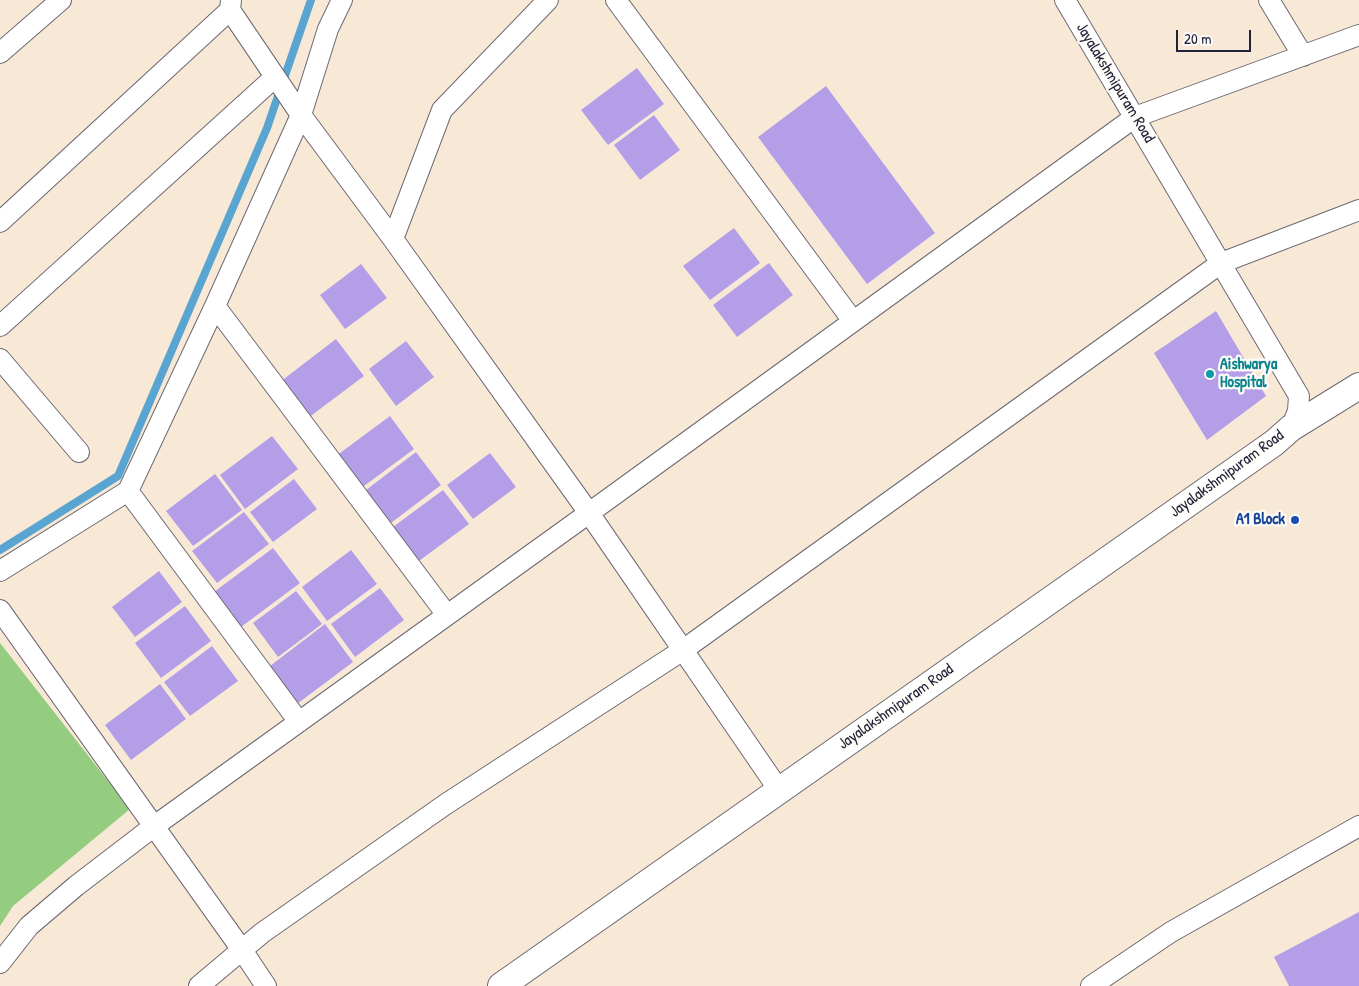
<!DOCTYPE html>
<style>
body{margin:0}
#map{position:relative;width:1359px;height:986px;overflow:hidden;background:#f8e9d7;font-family:"Patrick Hand",sans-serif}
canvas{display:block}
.scale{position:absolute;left:1176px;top:30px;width:75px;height:22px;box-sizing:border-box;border:2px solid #22223b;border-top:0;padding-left:6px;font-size:15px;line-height:18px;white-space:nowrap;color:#22223b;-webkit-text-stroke:4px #fdfcf7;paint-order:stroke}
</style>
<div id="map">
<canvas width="1359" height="986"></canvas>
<div class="scale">20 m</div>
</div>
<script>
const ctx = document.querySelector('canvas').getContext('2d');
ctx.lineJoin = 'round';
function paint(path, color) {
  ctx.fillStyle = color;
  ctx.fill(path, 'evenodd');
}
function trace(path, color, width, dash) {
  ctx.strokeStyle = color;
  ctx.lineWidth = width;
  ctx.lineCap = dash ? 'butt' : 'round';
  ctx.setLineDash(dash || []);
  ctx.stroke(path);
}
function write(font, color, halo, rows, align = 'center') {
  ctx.font = font + ' "Patrick Hand",sans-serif';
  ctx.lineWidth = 4.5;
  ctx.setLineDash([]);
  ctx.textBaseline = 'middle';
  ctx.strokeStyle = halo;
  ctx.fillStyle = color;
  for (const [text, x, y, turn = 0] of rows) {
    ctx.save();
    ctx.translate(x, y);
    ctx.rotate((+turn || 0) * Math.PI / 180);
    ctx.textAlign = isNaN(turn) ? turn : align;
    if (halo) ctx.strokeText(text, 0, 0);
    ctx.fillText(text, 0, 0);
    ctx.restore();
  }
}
paint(new Path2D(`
 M 0,643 L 130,809 L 13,906 L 0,926 Z`), '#94cd7f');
trace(new Path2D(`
 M 0,550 L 118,476 L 267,128 L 311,0`), '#59a4d1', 8);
paint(new Path2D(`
 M 637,68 L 664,104 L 608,145 L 581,110 Z
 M 826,86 L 935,233 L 867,284 L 758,137 Z
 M 654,115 L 680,150 L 640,180 L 614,145 Z
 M 734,228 L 760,263 L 710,300 L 683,266 Z
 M 769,263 L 793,295 L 737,337 L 713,305 Z
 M 361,264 L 387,298 L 345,329 L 320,295 Z
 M 1216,311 L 1266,396 L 1207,440 L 1154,353 Z
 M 336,339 L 364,376 L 304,421 L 276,385 Z
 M 406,341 L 434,377 L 396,406 L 369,369 Z
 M 390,416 L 414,449 L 360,489 L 336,456 Z
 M 272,436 L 298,469 L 245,509 L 220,475 Z
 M 416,452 L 441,485 L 387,526 L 362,493 Z
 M 490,453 L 516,487 L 473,519 L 447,485 Z
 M 215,474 L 242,510 L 193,546 L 166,511 Z
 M 294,479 L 317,509 L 273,542 L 250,512 Z
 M 443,490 L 469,524 L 419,561 L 393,527 Z
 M 244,512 L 269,544 L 217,583 L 192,551 Z
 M 273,548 L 300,583 L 241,627 L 214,592 Z
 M 351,550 L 377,584 L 327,621 L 302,587 Z
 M 159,571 L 182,602 L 135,637 L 112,607 Z
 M 380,588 L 404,620 L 355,657 L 331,624 Z
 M 296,591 L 322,624 L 278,657 L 253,623 Z
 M 185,606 L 211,641 L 161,678 L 135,643 Z
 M 325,624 L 353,662 L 297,704 L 270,666 Z
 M 212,646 L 238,681 L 190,716 L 164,682 Z
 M 160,684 L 186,719 L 131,760 L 105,725 Z
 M 1359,912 L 1359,986 L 1289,986 L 1274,957 Z`), '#b59ee8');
const minor = new Path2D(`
 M 231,0 L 230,10 L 301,115 L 393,239 L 589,513 L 779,790
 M 616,0 L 853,321
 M 1065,0 L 1299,396 L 1298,411 L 1291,428
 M 1269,0 L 1303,56
 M 0,53 L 61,0
 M 0,222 L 230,10
 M 393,239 L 442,110 L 548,0
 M 215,306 L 447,615
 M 0,326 L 275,77
 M 0,359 L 79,452
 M 128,491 L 299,722
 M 0,571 L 128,491 L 215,306 L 301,115 L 328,29 L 342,0
 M 0,610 L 242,950 L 266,986
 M 0,963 L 29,926 L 76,886 L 153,827 L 589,513 L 1135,117 L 1359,35
 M 199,986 L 262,933 L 446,804 L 683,650 L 1221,263 L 1359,210
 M 1091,986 L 1171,932 L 1359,826`);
const tertiary = new Path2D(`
 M 501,986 L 1274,443 L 1291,428 L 1359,386`);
trace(minor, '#6d6872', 22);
trace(tertiary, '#6d6872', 28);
trace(minor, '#fff', 20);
trace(tertiary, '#fff', 26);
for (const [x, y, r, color] of [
 [1210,374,5,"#0f9aa8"],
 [1295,520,5,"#1a4fb4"]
]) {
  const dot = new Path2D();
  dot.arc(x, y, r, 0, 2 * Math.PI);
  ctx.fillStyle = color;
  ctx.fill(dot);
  trace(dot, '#fdfcf7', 2);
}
write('16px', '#22223b', '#fdfcf7', [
 ["Jayalakshmipuram Road",1115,83,59],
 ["Jayalakshmipuram Road",1227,474,-36],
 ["Jayalakshmipuram Road",896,707,-35]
]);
write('bold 16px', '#0d838f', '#fdfcf7', [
 ["Aishwarya",1220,365],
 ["Hospital",1220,383]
], 'left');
write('bold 16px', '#164399', '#fdfcf7', [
 ["A1 Block",1285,520]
], 'right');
</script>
